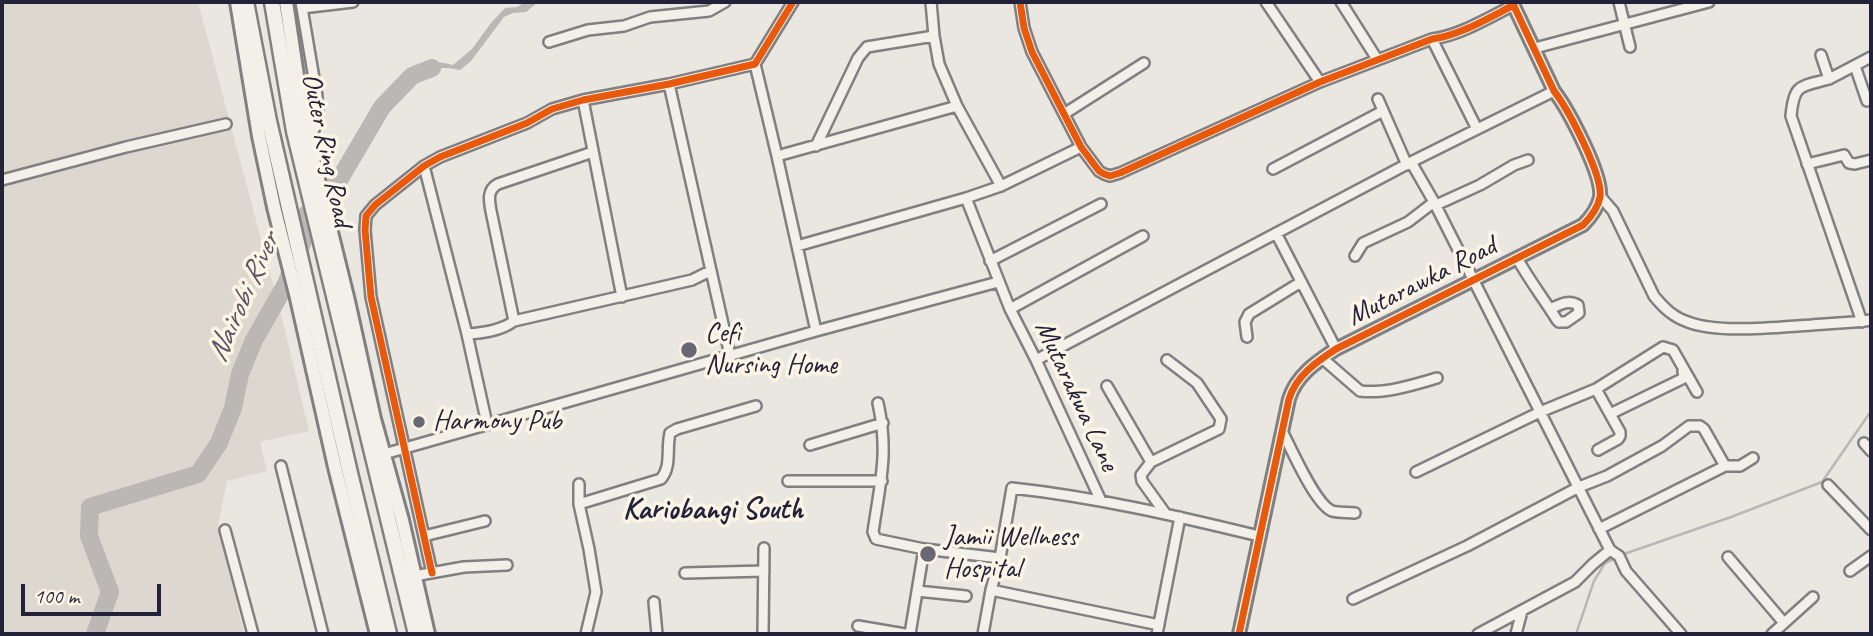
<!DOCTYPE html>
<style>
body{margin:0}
#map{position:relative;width:1873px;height:636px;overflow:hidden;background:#eae7e0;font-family:Caveat,sans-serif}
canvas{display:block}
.frame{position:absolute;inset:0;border:4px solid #22223b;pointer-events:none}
.scale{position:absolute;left:21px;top:584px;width:140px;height:32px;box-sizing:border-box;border:4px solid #22223b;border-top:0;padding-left:9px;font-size:21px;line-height:24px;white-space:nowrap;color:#22223b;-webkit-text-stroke:5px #fcf5e5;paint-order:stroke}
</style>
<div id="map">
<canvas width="1873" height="636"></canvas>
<div class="frame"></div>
<div class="scale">100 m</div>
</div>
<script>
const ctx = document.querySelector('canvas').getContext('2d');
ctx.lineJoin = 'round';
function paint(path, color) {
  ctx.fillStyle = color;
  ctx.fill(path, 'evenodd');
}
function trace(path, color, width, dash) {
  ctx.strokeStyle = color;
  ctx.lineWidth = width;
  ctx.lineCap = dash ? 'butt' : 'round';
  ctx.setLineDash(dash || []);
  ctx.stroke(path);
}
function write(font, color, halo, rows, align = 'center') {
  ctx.font = font + ' Caveat,sans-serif';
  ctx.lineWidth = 7;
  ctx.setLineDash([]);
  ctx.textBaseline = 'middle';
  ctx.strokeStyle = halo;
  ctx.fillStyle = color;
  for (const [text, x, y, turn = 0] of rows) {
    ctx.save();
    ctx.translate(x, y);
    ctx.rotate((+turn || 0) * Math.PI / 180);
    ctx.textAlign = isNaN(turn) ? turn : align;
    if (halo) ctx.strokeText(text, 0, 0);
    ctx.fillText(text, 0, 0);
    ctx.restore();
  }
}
paint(new Path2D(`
 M 2,2 L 198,2 L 282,318 L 309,431 L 260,442 L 267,471 L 227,481 L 218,525 L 244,634 L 2,634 Z`), '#dcd8d0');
paint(new Path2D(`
 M 526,2 L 538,2 L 526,12 L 513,13 L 504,17 L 471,61 L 460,70 C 444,67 437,66 425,78 L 412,76 C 427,62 434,60 453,65 L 472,49 L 491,23 L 505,8 L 517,7 Z`), '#bab7b5');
trace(new Path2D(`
 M 1576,634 L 1594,581 L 1605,563 L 1627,553 L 1731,517 L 1822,482 L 1871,411`), '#bab7b5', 2.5);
trace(new Path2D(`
 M 95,634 L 110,592 L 89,536 L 90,507 L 198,474 L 219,443 L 233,408 L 240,374 L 254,340 L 286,284 L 304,238 L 304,217 L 338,182 L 382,107 L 412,76 L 432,68`), '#bab7b5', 18);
const minor = new Path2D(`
 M 301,2 L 317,96 L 318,116 L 317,124 L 309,139
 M 931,2 L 934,36 L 939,64 L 957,106 L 1001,186
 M 1020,2 L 1024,28 L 1032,52 L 1081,147 L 1099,171 L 1104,174 L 1110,176 L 1120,173 L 1320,82 L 1432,39 C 1459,36 1490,17 1514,5
 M 1266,2 L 1320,82
 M 1341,2 L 1377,59
 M 1619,2 L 1630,47
 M 302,8 L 353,2
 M 1432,39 L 1477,129
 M 549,42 L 588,30 L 624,26 L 650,17 L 709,11 L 725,2
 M 1535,48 L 1709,2
 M 1821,55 L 1829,79 C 1800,87 1794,83 1791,116 L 1862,322
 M 755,64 L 777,156 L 816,331
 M 1855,66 L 1867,101
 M 1829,79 L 1871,57
 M 669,84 L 730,355
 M 1378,99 L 1407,165
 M 583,100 L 622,297
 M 1064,114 L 1144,63
 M 816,146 L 858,58 L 867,47 L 934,36
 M 777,156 L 957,106
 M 1411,162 L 1434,202 L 1610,550 L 1619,556 L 1626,571 L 1681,634
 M 1807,164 L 1844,155 L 1849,163 L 1855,164 L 1871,160
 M 424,166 L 467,334 L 487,424
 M 1273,169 L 1383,111
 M 2,180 L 126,147 L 226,124
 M 1600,196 L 1613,211 L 1654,296 C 1664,308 1673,317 1688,322 C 1719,334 1778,327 1812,325 C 1832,323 1852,323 1871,320
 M 966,198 L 1010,309 L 1036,360 L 1101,501
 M 1436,205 L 1480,185 L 1514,165 L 1528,160
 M 1276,233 L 1336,349
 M 797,246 L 966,198 L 1001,186 L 1081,147
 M 1355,256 L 1363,243 L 1408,222 L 1434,202
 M 1517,258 C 1529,280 1544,299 1557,320 L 1559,322 L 1566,322 L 1579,313 L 1578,305 C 1568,299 1559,305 1550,309
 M 990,261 L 1101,204
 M 1010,309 L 1143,236
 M 514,321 L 491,211 C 489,200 487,190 498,184 L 593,152
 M 467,334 C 482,333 501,331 514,321 L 692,280 L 710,271
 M 1247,337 L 1245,322 L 1249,314 L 1301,282
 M 1322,358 L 1360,391 C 1385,394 1413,385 1437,378
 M 1036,360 L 1411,162 L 1554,91
 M 1107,386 L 1151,462
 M 1596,389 L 1620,432 L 1620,436 L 1618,439 L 1598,450
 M 878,403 C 889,453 880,483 873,532 L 876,539 L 924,549 L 1000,558
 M 1610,414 L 1684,378 L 1683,371
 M 1282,431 C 1291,448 1315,504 1332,511 C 1339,513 1348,512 1355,513
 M 1864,443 L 1871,451
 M 810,445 L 883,423
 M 384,454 L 816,331 L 998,282
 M 281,466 L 323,634
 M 1416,472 L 1540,412 L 1596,389 L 1663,347 L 1673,350 L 1697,392
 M 788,481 L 882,481
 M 579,484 L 579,504 L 589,549 L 596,592 L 586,634
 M 1828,485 L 1871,530
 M 579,504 L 661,479 C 672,466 666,449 670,433 L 677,429 L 756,406
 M 1165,513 L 1142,481 L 1141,475 L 1151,462 L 1219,429 L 1221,419 L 1197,383 L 1167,360
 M 1599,529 L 1725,466 L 1740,466 L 1753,458
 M 225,530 L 253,634
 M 424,536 L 485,521
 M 1728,557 L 1784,623
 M 1850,571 L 1871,556
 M 432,573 L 371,297 L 365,230 L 366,216 L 375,205 L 424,166 L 440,157 L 527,123 L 552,109 L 583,100 L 669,84 L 755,64 L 793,2
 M 685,573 L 764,571
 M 414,576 L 464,567 L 507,565
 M 991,590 L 1159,625
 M 917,591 L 966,596
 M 1353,599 L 1467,546 L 1579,487 L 1607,476 L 1662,446 L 1689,426 L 1700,426 L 1704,429 L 1725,466
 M 654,602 L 657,634
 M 858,626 L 905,634
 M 763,634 L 764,548
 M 910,634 L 924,549
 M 983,634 L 991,590 L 1000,558 L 1012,488 C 1095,497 1177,516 1259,536
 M 1157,634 L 1180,517
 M 1478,634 L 1575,582 L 1593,564 L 1610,550
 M 1516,634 L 1522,611
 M 1772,634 L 1813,597`);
const tertiary = new Path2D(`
 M 1239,634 L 1289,399 C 1296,376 1316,362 1336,349 L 1583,225 C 1590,218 1598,207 1600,197 C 1603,175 1568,109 1554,91 L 1512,2`);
const secondary = new Path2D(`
 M 237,2 L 259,136 L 274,207 L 296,294 L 335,467 L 377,634
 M 286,2 L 301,103 L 312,155 L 348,301 L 374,419 L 402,520 L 428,634`);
const primary = new Path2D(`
 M 246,2 L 269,121 L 350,473 L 389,634
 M 272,2 L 294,131 L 416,634`);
trace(minor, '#807f81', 14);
trace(tertiary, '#807f81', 16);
trace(secondary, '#807f81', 18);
trace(primary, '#807f81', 19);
trace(minor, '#f3f0ea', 9);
trace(tertiary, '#f3f0ea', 10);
trace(secondary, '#f3f0ea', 12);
trace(primary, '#f3f0ea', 14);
trace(new Path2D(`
 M 1020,2 L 1024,28 L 1032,52 L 1081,147 L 1099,171 L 1104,174 L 1110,176 L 1120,173 L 1320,82 L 1432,39 C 1459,36 1490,17 1514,5
 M 432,573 L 371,297 L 365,230 L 366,216 L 375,205 L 424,166 L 440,157 L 527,123 L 552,109 L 583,100 L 669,84 L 755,64 L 793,2
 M 1239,634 L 1289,399 C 1296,376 1316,362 1336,349 L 1583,225 C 1590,218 1598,207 1600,197 C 1603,175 1568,109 1554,91 L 1512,2`), '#e8590c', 7);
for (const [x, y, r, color] of [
 [689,350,9,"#686775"],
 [419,422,7,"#686775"],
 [928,554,9,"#686775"]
]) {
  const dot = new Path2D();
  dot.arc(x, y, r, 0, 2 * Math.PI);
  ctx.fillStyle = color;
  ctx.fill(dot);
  trace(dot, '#fcf5e5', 2.5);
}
write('28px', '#22223b', '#fcf5e5', [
 ["Outer Ring Road",326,150,78],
 ["Mutarawka Road",1422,282,-27],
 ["Mutarakwa Lane",1076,396,65]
]);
write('28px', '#22223b', '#fcf5e5', [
 ["Cefi",705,334],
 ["Nursing Home",705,366],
 ["Harmony Pub",433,422],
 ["Jamii Wellness",944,538],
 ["Hospital",944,570]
], 'left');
write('italic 30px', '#575564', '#fcf5e5', [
 ["Nairobi River",244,298,-66]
]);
write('bold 30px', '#22223b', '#fcf5e5', [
 ["Kariobangi South",713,510]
]);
</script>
